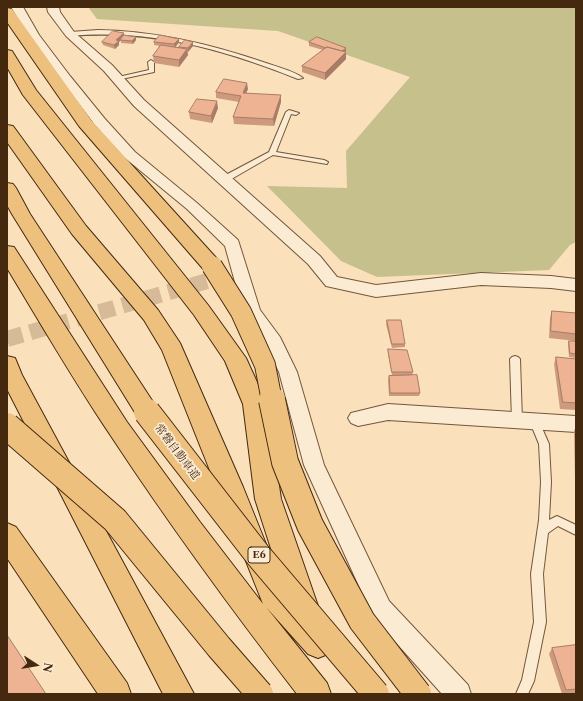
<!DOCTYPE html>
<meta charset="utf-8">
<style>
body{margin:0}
#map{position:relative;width:583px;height:701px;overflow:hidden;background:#fbe0bc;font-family:"Libre Caslon Text",serif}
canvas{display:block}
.frame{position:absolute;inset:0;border:8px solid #45290f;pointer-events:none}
.north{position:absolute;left:16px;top:645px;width:40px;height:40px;-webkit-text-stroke:3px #fcebd3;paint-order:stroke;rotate:102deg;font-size:11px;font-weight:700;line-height:16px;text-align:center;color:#45290f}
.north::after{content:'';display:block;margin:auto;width:14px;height:18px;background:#45290f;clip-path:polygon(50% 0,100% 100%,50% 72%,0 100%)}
</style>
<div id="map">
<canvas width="583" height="701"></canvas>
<div class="frame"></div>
<div class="north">N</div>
</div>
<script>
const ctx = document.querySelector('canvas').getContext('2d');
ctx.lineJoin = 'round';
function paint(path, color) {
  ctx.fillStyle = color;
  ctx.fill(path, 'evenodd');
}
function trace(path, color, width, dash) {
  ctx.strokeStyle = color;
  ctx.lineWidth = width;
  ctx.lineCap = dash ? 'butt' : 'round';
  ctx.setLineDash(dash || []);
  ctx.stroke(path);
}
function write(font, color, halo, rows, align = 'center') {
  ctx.font = font + ' "Libre Caslon Text","Noto Serif JP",serif';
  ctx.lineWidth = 3.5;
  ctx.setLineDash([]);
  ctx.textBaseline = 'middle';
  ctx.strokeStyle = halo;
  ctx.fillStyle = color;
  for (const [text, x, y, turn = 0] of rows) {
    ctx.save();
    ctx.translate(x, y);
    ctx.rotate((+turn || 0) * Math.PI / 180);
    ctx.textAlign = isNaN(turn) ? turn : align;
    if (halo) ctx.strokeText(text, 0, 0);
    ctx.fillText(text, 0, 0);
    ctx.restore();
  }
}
paint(new Path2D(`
 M 88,7 L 576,7 L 576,242 L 570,245 L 549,270 L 377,277 L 341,261 L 267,186 L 347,188 L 346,151 L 410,77 L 278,31 L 97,19 Z`), '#c5c08c');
trace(new Path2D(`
 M 7,339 L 228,275`), '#d7bb99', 16, [16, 8]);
const service = new Path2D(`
 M 98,30 C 156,31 211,44 266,63 C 278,67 294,71 303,78 L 298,79 C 222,49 152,29 70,36 L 67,34 L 70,32 Z
 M 151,60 L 154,62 L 154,72 L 117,80 L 114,78 L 149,70 L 148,62 Z
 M 289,110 L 299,113 L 296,115 L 291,114 L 276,152 L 324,160 L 328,162 L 327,164 L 273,155 L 228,181 L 222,181 L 222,177 L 269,152 L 286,112 Z
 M 515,356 L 518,357 L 520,359 L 522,421 L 520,424 L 517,425 L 514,424 L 512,421 L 510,359 L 512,357 Z
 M 535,418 L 538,419 L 549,444 L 551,482 L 549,520 L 557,516 L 576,525 L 576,535 L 558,526 L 548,533 L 543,574 L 546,622 L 534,681 L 528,694 L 516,694 L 522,680 L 534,622 L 531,574 L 539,520 L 541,482 L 539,444 L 530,422 L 532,419 Z`);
const minor = new Path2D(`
 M 11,7 L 23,7 L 39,35 L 70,76 L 105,119 L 135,152 L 197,203 L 238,240 L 260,310 L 280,337 L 297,372 L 324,465 L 389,601 L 468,685 L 471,694 L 442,694 L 373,617 L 304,465 L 279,372 L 266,345 L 243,311 L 225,246 L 187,209 L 125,158 L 95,125 L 30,38 Z
 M 47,7 L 59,7 L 60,12 L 74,32 L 112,65 L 144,100 L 320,256 L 337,277 L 376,285 L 481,273 L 551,276 L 576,279 L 576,291 L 551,288 L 481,285 L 376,297 L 326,286 L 308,264 L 134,106 L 104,71 L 66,36 L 48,12 Z
 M 388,404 L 576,416 L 576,432 L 388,420 L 358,426 L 351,423 L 348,418 L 351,413 Z`);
const motorway = new Path2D(`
 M 7,8 L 12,9 L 91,120 L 219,261 L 222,266 L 219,271 L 212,273 L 205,271 L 79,126 L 7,22 Z
 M 7,50 L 12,51 L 36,90 L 208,305 L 246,358 L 267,404 L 281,499 L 318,606 L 314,616 L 312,616 L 328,634 L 333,644 L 328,654 L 318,658 L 308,654 L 266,607 L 327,683 L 331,694 L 297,694 C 232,610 169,524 111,436 C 74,381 41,324 7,268 L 7,246 L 14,247 L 127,422 L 200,522 L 263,604 L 162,350 L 144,320 L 72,234 L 7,142 L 7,125 L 13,126 L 86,226 L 158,310 L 180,343 L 243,487 L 283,586 L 255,499 L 243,404 L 225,361 L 194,315 L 23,95 L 7,67 Z
 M 7,183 L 13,184 L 16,188 L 30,214 L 155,405 L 159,412 L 155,419 L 147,421 L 139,419 L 12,214 L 7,205 Z
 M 7,356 L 15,358 L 22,375 L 194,694 L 163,694 L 7,389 Z
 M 7,523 L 16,527 L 127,683 L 131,694 L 98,694 L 7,558 Z`);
trace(service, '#72573a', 2);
trace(minor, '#72573a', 2);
trace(motorway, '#45290f', 2);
paint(service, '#fcebd3');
paint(minor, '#fcebd3');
paint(motorway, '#eec07e');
const motorwayBridgeFar1 = new Path2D(`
 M 212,266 L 241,312 L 265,365 L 272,401`);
const motorwayBridge = new Path2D(`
 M 272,400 L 285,462 L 310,525 L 362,621 L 418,694
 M 147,412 L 258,555 L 376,694
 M 7,426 L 115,520 L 219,647 L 260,694`);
trace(motorwayBridgeFar1, '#45290f', 22, []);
trace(motorwayBridge, '#45290f', 28, []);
trace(motorwayBridgeFar1, '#eec07e', 20);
trace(motorwayBridge, '#eec07e', 26);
paint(new Path2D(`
 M 124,33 L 124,35 L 136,37 L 136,40 L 133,44 L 121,43 L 121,40 L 119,42 L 119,45 L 115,49 L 103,45 L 102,42 Z
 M 179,39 L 179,42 L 175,47 L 179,47 L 193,42 L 193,46 L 188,52 L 187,52 L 188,55 L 179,67 L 154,63 L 153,56 L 160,46 L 154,45 L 154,42 Z
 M 309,42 L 346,48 L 346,52 L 345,52 L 346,59 L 325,80 L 302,72 L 302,66 L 323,50 L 309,46 Z
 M 248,89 L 246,93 L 281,102 L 274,126 L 234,124 L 233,117 L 239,102 L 216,98 L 216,92 Z
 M 218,108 L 212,123 L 190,119 L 189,112 Z
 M 552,311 L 576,313 L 576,341 L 549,338 L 550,318 Z
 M 387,320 L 405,344 L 405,347 L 392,348 L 386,324 Z
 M 569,341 L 576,341 L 576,358 L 569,357 L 568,344 Z
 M 388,349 L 413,372 L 412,375 L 420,393 L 419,396 L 389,396 L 388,379 L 389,376 L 399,376 L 392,375 L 388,353 Z
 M 556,357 L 576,359 L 576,410 L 560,409 L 554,364 Z
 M 576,426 L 576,480 L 575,480 L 574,431 Z
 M 576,645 L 576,694 L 562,694 L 549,654 L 552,648 Z`), '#cd9a7e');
paint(new Path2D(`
 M 124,33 L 124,37 L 119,42 L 119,45 L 115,49 L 114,45 L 116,40 Z
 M 136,37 L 136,40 L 133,44 L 132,41 Z
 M 179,39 L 179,42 L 175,48 L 174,44 Z
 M 193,42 L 193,46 L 188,52 L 188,48 Z
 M 346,48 L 346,52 L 339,56 L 339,52 Z
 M 187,49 L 188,55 L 179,67 L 179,60 Z
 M 346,52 L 346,59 L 325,80 L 325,73 Z
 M 247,83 L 248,89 L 243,100 L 243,93 Z
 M 281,95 L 281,102 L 274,126 L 273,119 Z
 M 217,101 L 218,108 L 212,123 L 211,116 Z`), '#a77d67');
const building = new Path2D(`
 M 113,31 L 124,33 L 116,40 L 119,41 L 114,45 L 102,42 Z
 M 124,35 L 136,37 L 132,41 L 120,40 Z
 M 160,35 L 179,39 L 174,44 L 154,42 Z
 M 317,37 L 346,48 L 342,51 L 327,47 L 326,48 L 309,42 Z
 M 185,40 L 193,42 L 188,48 L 179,47 Z
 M 161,45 L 187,49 L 179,60 L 153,56 Z
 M 327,47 L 346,52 L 325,73 L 302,66 Z
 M 224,79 L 247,83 L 243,93 L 281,95 L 273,119 L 233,117 L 241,96 L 216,92 Z
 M 197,99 L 217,101 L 211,116 L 189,112 Z
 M 552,311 L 576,313 L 576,334 L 551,331 Z
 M 387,320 L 401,320 L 405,344 L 392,344 Z
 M 569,341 L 576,341 L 576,354 L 570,353 Z
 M 388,349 L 407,350 L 413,372 L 392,372 Z
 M 556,357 L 576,359 L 576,403 L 563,402 Z
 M 417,375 L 420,393 L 390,393 L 389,376 Z
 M 7,635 L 46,694 L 7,694 Z
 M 576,645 L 576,689 L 566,690 L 552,648 Z`);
paint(building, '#eeb393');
trace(building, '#a77d67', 1);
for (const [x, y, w] of [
 [259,555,22]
]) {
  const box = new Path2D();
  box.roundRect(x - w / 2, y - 8, w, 16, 3);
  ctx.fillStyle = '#fcebd3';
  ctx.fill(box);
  trace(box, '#45290f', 1);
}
write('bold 10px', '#45290f', null, [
 ["E6",259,555]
]);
write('11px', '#45290f', '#fcebd3', [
 ["常磐自動車道",177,452,53]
]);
</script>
